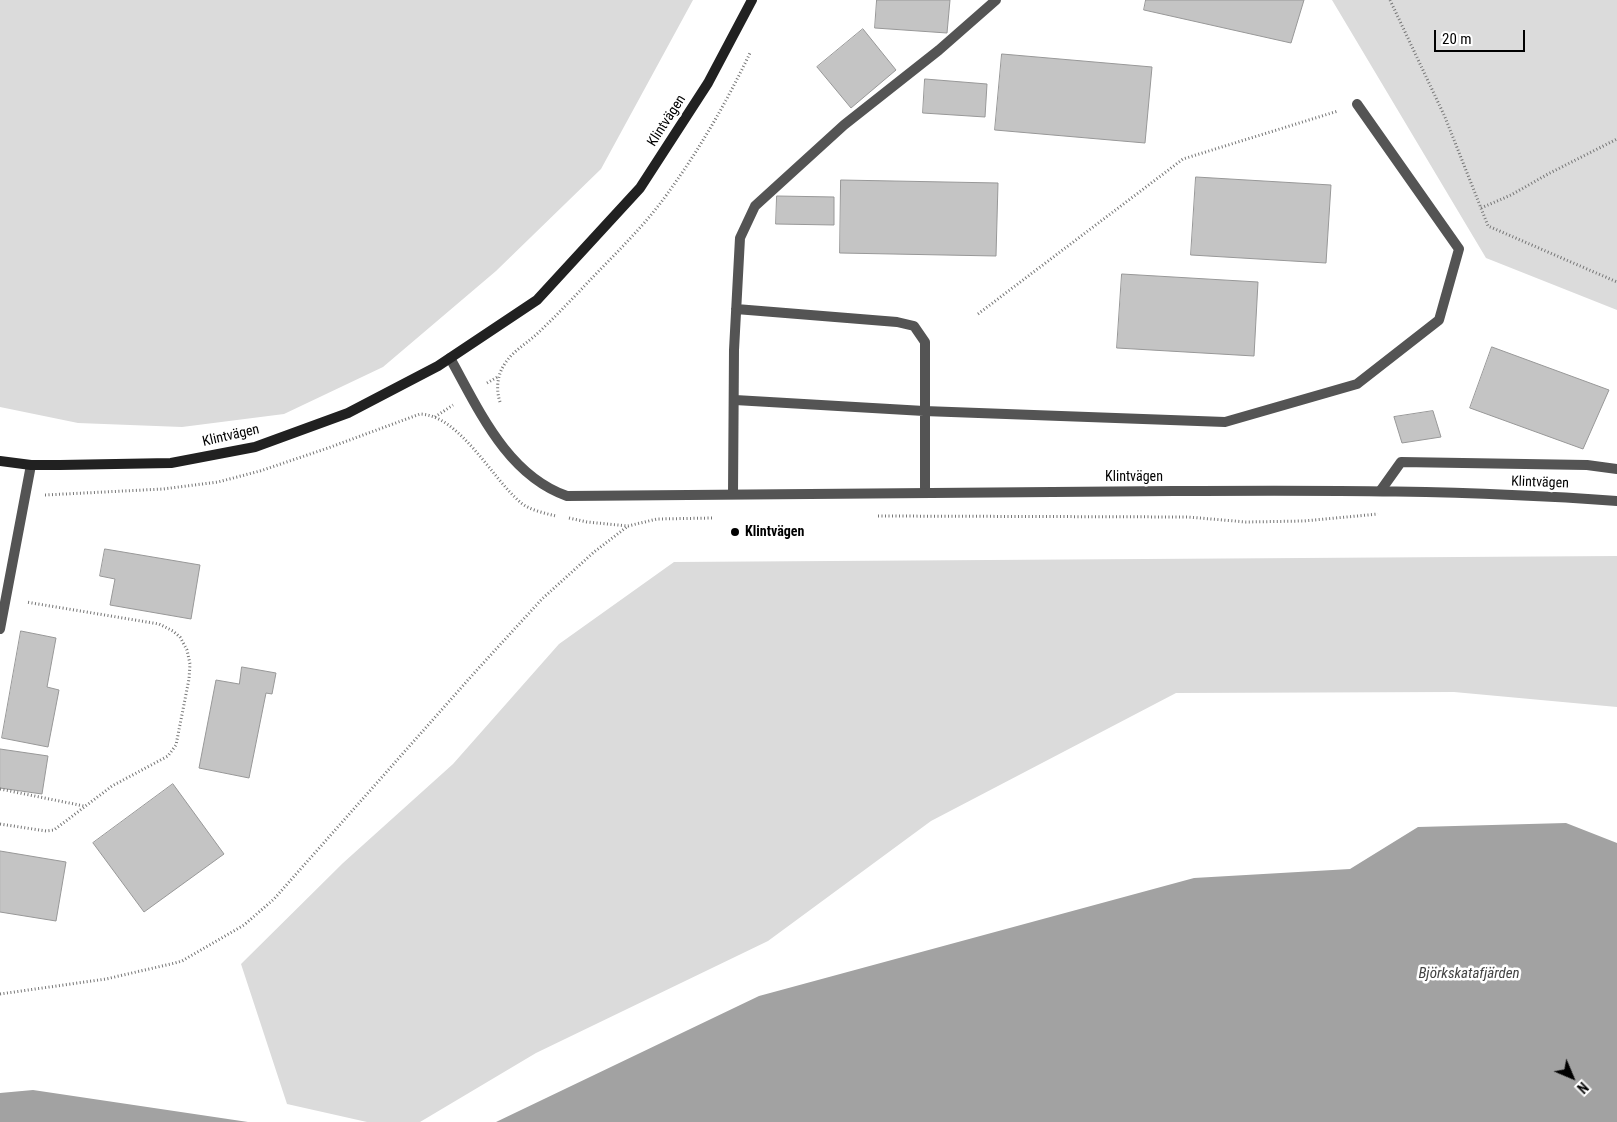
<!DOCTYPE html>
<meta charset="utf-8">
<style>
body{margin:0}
#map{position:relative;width:1617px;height:1122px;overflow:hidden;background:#fff;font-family:"Roboto Condensed",sans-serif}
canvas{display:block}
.north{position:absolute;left:1547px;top:1052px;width:50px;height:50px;-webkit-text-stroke:4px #fff;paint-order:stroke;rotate:135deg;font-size:14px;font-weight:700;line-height:20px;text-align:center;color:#000}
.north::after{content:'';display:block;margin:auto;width:18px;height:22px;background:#000;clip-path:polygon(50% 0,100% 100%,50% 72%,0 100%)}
.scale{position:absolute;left:1434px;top:30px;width:91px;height:22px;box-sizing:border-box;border:2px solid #000;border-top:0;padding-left:6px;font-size:15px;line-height:18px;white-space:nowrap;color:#000;-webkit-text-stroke:4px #fff;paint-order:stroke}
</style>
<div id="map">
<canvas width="1617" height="1122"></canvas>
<div class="north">N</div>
<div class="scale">20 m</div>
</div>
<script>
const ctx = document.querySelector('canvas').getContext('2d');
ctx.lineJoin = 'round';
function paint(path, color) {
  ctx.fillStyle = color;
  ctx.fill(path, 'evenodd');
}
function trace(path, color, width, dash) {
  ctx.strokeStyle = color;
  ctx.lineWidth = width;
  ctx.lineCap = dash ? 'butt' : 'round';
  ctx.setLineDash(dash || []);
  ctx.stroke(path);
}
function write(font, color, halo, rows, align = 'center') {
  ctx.font = font + ' "Roboto Condensed",sans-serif';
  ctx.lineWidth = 5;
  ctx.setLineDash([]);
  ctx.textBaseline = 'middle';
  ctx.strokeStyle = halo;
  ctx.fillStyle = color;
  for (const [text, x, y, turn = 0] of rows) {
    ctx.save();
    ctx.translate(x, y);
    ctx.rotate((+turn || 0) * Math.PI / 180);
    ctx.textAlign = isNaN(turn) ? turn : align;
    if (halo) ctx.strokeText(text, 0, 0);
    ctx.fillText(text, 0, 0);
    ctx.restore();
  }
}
paint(new Path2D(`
 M 0,0 L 693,0 L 601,169 L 496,271 L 383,367 L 284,414 L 182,427 L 78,423 L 0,407 Z
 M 1332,0 L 1617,0 L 1617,310 L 1486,258 Z
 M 1617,556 L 1617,707 L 1454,692 L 1176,693 L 931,821 L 768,941 L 536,1053 L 420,1122 L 367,1122 L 287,1104 L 241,964 L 343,863 L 453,764 L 559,644 L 674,562 Z`), '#dbdbdb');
paint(new Path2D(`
 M 1566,823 L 1617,843 L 1617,1122 L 496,1122 L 759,996 L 1194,878 L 1350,869 L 1418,827 Z
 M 33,1090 L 248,1122 L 0,1122 L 0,1093 Z`), '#a2a2a2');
const building = new Path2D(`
 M 877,0 L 950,0 L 947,33 L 875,28 Z
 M 1146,0 L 1304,0 L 1291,43 L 1144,10 Z
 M 863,29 L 896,70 L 851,108 L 817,67 Z
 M 1002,54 L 1152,67 L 1145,143 L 995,130 Z
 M 925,79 L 987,84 L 985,117 L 923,113 Z
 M 1196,177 L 1331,185 L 1326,263 L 1191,255 Z
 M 841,180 L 998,183 L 996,256 L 840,253 Z
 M 777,196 L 834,197 L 834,225 L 776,224 Z
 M 1122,274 L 1258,282 L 1254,356 L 1117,348 Z
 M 1492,347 L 1609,390 L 1583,449 L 1470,408 Z
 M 1433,411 L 1441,437 L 1402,443 L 1394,417 Z
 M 105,549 L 200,565 L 191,619 L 110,605 L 115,579 L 100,576 Z
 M 21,631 L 56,638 L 47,687 L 59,690 L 48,747 L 2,738 Z
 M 242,667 L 276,673 L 272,694 L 266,693 L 249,778 L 199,768 L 216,680 L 239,684 Z
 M 0,749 L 48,756 L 42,794 L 0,788 Z
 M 173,784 L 224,854 L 144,912 L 93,843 Z
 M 0,851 L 66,862 L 56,921 L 0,912 Z`);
paint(building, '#c4c4c4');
trace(building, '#989898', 1);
trace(new Path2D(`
 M 1390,0 L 1445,117 L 1488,226 L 1617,282
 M 1481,208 L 1511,195 L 1548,174 L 1617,139
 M 978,314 L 1183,159 L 1338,111
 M 487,383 L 499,376
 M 500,402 C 496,390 497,376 504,365 C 512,351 528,343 539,332 C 558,314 575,296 592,278 C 619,250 648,222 670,190 C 701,147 727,101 750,53
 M 435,417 L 453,405
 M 45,495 L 163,489 L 218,482 L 260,471 L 328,448 L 420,414 C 459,415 492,478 520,502 C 529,510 544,513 556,516
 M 878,516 L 1188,517 L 1246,522 L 1304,521 L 1378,514
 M 569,518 L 587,522 L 628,526 L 657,519 L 712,518
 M 0,789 L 84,806
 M 0,824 L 46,831 L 54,830 L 112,786 L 168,756 L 176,745 L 189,679 L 190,664 L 187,650 L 180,637 L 173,631 L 159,624 L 26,602
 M 0,994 L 106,979 L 175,963 L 182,961 L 244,925 L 274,899 L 476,671 L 542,599 L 594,552 L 628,526`), '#767676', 3, [1, 2.5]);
trace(new Path2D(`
 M 736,309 L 897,322 L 914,326 L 925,342 L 925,492
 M 735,400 L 924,411 L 1225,422 L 1357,384 L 1439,320 L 1459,249 L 1357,104
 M 1381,490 L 1401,462 L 1587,465 L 1617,469
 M 733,494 L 734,350 L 740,238 L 755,206 L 844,125 L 939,50 L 996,0
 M 0,629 L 31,465`), '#545454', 10);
trace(new Path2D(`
 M 450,358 C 479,410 507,475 567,496 C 770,495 972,491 1174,491 C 1322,490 1470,490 1617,501`), '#545454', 10);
trace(new Path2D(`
 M 0,461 L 31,465 L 60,465 L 171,463 L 255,447 L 348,413 L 438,366 L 537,300 L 640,188 L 708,83 L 752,0`), '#212121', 10);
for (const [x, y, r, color] of [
 [735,532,5,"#000"]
]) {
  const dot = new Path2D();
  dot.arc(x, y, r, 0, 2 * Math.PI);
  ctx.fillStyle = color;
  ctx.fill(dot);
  trace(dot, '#fff', 2);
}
write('14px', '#000', '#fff', [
 ["Klintvägen",667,121,-57],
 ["Klintvägen",231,436,-13],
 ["Klintvägen",1134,477],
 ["Klintvägen",1540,483,2]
]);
write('bold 14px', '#000', '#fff', [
 ["Klintvägen",745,532]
], 'left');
write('italic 15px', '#434343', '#fff', [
 ["Björkskatafjärden",1469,974]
]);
</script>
